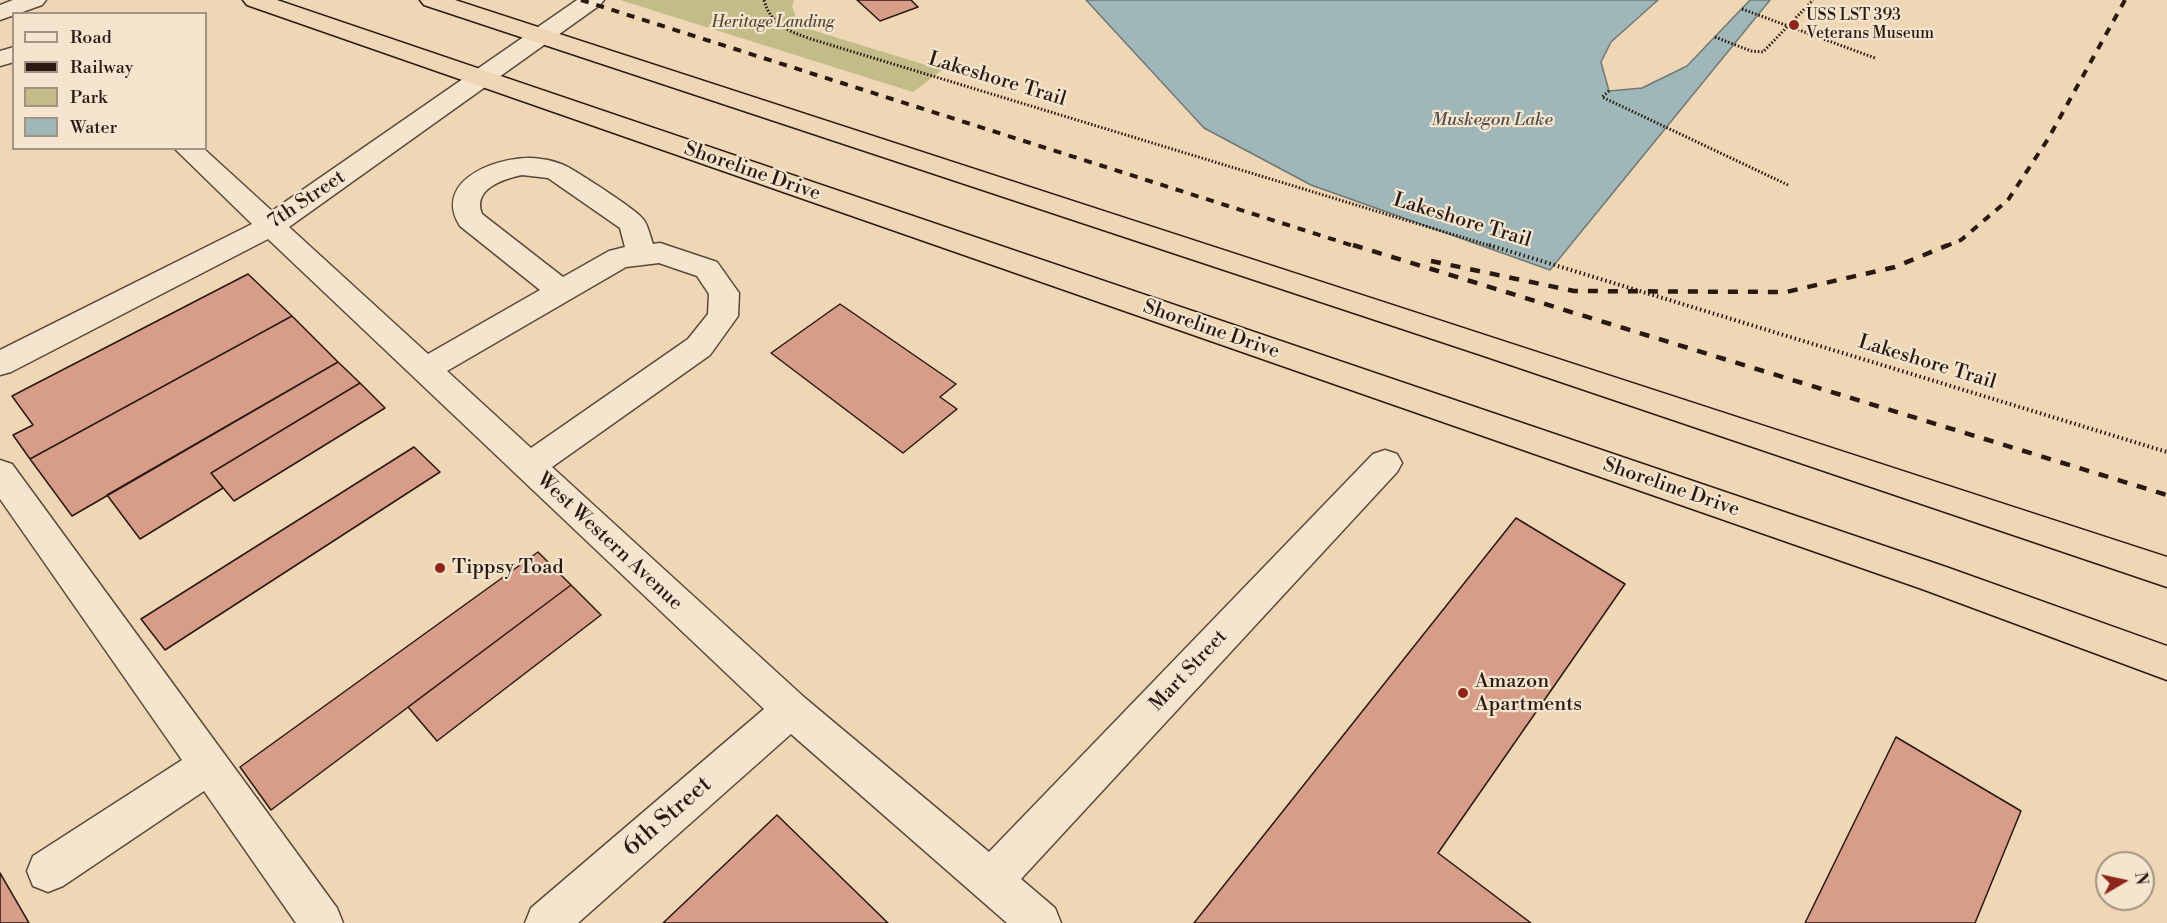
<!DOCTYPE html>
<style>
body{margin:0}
#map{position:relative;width:2167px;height:923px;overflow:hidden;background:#efd7b5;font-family:"Libre Bodoni",serif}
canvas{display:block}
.legend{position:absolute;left:12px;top:12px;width:195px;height:138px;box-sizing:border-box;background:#f5e5cf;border:2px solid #a39383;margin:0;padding:8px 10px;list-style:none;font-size:18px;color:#291912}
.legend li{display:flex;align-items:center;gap:12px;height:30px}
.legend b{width:30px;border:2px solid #a39383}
.north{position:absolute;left:2095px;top:851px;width:60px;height:60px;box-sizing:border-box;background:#f5e5cf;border:2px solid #a39383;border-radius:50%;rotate:81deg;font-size:16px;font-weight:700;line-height:24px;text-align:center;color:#291912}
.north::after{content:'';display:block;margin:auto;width:21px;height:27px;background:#8f2418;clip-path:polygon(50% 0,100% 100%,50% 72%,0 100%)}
</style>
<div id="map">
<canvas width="2167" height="923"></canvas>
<ul class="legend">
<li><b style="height:8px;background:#f5e5cf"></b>Road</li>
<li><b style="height:8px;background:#291912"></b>Railway</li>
<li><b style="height:16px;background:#c1bc88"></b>Park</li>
<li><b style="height:16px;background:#9fb7b9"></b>Water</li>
</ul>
<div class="north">N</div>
</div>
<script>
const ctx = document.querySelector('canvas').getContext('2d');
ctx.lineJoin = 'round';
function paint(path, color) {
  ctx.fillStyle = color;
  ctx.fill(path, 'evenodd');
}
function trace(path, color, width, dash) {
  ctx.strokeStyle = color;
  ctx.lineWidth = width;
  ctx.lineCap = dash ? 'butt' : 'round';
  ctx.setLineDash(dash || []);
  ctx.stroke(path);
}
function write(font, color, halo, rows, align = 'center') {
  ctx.font = font + ' "Libre Bodoni",serif';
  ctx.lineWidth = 4.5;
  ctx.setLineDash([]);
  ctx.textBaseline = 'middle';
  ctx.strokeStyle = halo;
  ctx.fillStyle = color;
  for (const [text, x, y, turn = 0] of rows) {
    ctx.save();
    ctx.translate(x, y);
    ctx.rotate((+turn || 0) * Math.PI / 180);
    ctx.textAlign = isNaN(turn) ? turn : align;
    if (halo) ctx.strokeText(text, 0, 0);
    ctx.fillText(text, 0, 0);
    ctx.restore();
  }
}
paint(new Path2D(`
 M 620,0 L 794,0 L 792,6 L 799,26 L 942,70 L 913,92 Z`), '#c1bc88');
const water = new Path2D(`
 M 1086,0 L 1658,0 L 1611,42 L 1601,62 L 1609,91 L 1642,88 L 1687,66 L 1750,0 L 1770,0 L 1550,270 L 1311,185 L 1204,128 Z`);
paint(water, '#9fb7b9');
trace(water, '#707876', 1.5);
const building = new Path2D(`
 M 857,0 L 911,0 L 918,7 L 880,21 Z
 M 248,274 L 292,316 L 30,459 L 13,435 L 33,425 L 12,396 Z
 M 840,304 L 956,384 L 940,397 L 957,409 L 903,453 L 771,353 Z
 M 292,316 L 338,362 L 72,516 L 30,459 Z
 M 338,362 L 360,383 L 211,473 L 223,488 L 140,539 L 107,495 Z
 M 360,383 L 385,408 L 234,501 L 211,473 Z
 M 414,447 L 440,472 L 165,650 L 141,619 Z
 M 1516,518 L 1625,584 L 1438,853 L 1531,923 L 1194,923 Z
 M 538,552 L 571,585 L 271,810 L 240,767 Z
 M 571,585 L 601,615 L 437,741 L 408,707 Z
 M 1896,737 L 2021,811 L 1975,923 L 1805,923 Z
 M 777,815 L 888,923 L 663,923 Z
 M 0,873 L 29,923 L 0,923 Z`);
paint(building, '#d89d88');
trace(building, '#291912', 1.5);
const minor = new Path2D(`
 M 13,0 L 46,0 L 42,5 L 0,20 L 0,5 Z
 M 577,0 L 604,0 L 600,5 L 289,227 L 428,354 L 540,290 L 460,226 C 430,178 505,153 541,159 C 550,160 560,163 568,167 C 580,174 636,209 643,219 C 648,225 650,236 653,244 L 660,243 L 717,262 L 739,293 L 738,316 L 710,355 L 552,467 L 805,698 L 989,852 L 1373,454 L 1385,450 L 1397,454 L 1402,463 L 1397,472 L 1021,879 L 1055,908 L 1061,923 L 1007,923 L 791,734 L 578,923 L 525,923 L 531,908 L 764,709 L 268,239 L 11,372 L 0,375 L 0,350 L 252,224 L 174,148 L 203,148 L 272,211 ZM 522,175 L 548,178 L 620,228 L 625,247 L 609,251 L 563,277 L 482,214 C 472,189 503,179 522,175 ZM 659,263 L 697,276 L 709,294 L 708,314 L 688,339 L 531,448 L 447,371 L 626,267 Z
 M 14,47 L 14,62 L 0,66 L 0,51 Z
 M 0,460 L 12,464 L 337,908 L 343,923 L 296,923 L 204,791 L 63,886 L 48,892 L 33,886 L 27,871 L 33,856 L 182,760 L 0,499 Z`);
const highway = new Path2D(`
 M 243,0 L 277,0 L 1946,567 L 2167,646 L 2167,680 L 1922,589 L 247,5 Z
 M 420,0 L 455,0 L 2167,557 L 2167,587 L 1484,356 L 424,5 Z`);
trace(minor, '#5a483b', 3);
trace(highway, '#291912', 3);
trace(new Path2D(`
 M 764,0 C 771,25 788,31 811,39 L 1494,247
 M 1742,9 L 1875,58
 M 1715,37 L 1751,51 L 1763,52 L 1813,0
 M 1609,91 L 1602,97 L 1788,185`), '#291912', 3, [1.5, 2]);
trace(new Path2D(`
 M 1489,245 L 2167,452`), '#291912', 4, [1.5, 3]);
paint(minor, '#f5e5cf');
paint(highway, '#efd7b5');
trace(new Path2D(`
 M 581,0 L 1357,247
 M 1944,247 L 1961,240 L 2008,200 L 2048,139 L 2125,0`), '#291912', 4, [8, 8]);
trace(new Path2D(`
 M 1353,245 L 2167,495
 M 1431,261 L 1574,291 L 1786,292 L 1895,267 L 1948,245`), '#291912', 4.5, [10, 10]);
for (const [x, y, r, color] of [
 [1794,25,6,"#8f2418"],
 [440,568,6,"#8f2418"],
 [1463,693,6,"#8f2418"]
]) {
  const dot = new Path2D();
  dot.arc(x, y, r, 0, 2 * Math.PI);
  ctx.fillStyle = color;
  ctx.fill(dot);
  trace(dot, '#f5e5cf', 2);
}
write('16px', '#291912', '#f5e5cf', [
 ["USS LST 393",1806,16],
 ["Veterans Museum",1806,34]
], 'left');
write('italic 16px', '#574a35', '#f5e5cf', [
 ["Heritage Landing",773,23]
]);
write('italic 18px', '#52504c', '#f5e5cf', [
 ["Muskegon Lake",1492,121]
]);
write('20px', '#291912', '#f5e5cf', [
 ["Lakeshore Trail",997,80,17],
 ["Shoreline Drive",752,172,19],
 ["7th Street",307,200,-34],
 ["Lakeshore Trail",1462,221,17],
 ["Shoreline Drive",1211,330,19],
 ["Lakeshore Trail",1927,363,17],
 ["Shoreline Drive",1671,488,19],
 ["West Western Avenue",609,542,43],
 ["Mart Street",1189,671,-47]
]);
write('20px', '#291912', '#f5e5cf', [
 ["Tippsy Toad",452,568],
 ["Amazon",1475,682],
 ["Apartments",1475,705]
], 'left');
write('24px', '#291912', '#f5e5cf', [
 ["6th Street",668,817,-41]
]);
</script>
